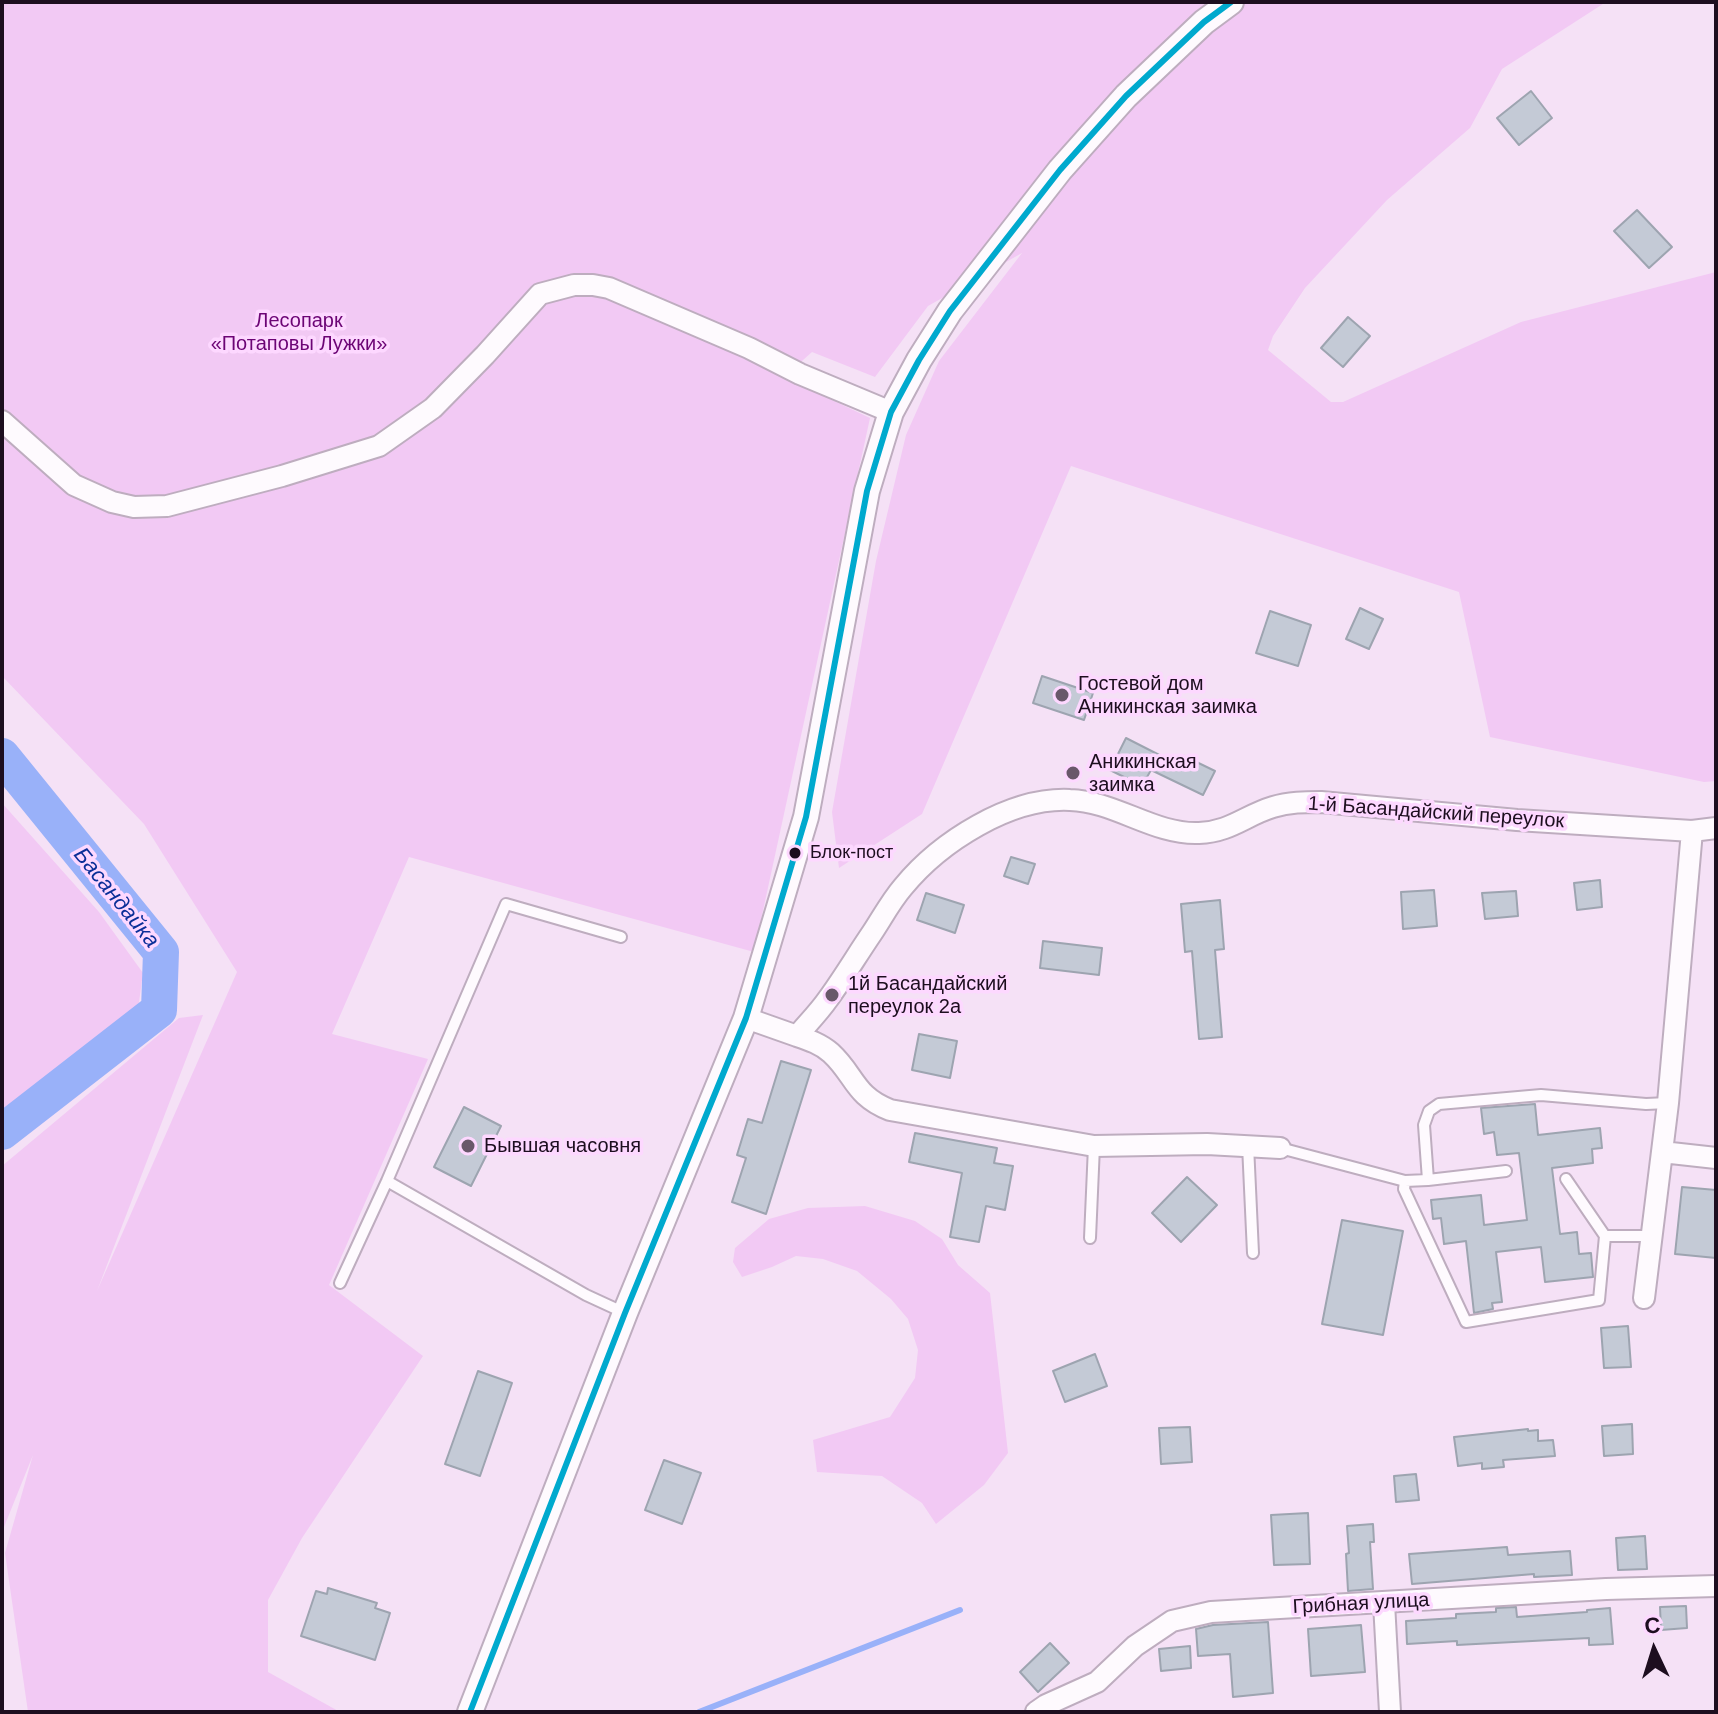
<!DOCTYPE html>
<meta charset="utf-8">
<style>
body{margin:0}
#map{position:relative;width:1718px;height:1714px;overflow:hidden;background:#f5e1f6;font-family:Arial,sans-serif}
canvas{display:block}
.frame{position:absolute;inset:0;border:4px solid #1d0e1f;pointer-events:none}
.north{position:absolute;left:1614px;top:1610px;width:80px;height:80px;-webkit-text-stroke:6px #fdd8ff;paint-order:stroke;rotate:356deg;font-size:22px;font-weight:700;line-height:32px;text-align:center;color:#1d0e1f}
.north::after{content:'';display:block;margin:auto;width:28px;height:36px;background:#1d0e1f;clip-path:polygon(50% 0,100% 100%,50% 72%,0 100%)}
</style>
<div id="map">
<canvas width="1718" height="1714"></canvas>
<div class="frame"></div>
<div class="north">С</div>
</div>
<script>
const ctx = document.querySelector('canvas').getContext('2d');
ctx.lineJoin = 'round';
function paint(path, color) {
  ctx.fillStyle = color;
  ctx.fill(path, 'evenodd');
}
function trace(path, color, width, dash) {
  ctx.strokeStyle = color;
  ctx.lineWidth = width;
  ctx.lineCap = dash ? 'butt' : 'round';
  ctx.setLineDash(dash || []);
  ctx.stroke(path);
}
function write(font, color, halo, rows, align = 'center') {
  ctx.font = font + ' Arial,sans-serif';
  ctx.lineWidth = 7;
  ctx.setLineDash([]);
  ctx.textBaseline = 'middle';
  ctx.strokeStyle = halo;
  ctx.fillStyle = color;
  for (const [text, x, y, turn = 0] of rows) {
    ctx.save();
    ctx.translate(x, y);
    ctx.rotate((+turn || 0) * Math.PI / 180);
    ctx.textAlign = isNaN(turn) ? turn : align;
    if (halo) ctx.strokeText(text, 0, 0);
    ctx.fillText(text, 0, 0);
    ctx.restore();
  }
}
paint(new Path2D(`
 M 2,2 L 1606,2 L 1502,69 L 1470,128 L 1387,200 L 1305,288 L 1273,336 L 1268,350 L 1331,402 L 1343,402 L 1521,322 L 1716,272 L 1716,781 L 1704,782 L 1490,737 L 1459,592 L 1071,466 L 922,814 L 839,868 L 832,812 L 876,561 L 906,435 L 939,361 L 1022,253 L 928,306 L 875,377 L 812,352 L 784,377 L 870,418 L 754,952 L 409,857 L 332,1034 L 428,1059 L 329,1285 L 423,1356 L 302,1538 L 268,1600 L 268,1672 L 340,1712 L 28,1712 L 5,1553 L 33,1455 L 2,1532 L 2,1166 L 179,1018 L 203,1015 L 97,1291 L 237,972 L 144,824 L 2,676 Z
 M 2,803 L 99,912 L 143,973 L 137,1017 L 2,1110 Z
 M 865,1206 L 915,1221 L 942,1239 L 958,1265 L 990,1293 L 1008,1453 L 984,1485 L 936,1524 L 922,1503 L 882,1476 L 817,1472 L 813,1440 L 890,1417 L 915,1378 L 918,1350 L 908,1319 L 891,1299 L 857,1271 L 823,1259 L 796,1256 L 772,1267 L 742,1277 L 733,1262 L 735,1248 L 769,1219 L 808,1208 Z`), '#f2c9f4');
trace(new Path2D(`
 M 699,1712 L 960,1610`), '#99b1f9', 6);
trace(new Path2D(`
 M 2,756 L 161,952 L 159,1010 L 2,1132`), '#99b1f9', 36);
const building = new Path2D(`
 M 1531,91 L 1552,118 L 1519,145 L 1497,118 Z
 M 1637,210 L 1672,247 L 1649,268 L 1614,231 Z
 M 1348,317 L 1370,336 L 1343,367 L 1321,348 Z
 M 1360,608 L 1383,619 L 1369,649 L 1346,639 Z
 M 1270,611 L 1311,625 L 1298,666 L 1256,653 Z
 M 1042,676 L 1093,693 L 1084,720 L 1033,703 Z
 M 1126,738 L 1177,764 L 1182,755 L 1215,771 L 1203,795 L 1151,770 L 1142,786 L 1110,770 Z
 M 1011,857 L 1035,864 L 1028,884 L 1004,876 Z
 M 1600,880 L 1602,907 L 1577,910 L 1574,883 Z
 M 1434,890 L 1437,926 L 1403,929 L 1401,892 Z
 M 1516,891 L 1518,916 L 1485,919 L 1482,893 Z
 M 926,893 L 964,905 L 955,933 L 917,920 Z
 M 1220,900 L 1224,949 L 1215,950 L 1222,1037 L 1199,1039 L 1192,951 L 1185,952 L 1181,904 Z
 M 1043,941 L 1102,948 L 1099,975 L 1040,968 Z
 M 919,1034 L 957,1041 L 950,1078 L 912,1070 Z
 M 781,1061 L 811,1070 L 766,1214 L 732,1202 L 746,1158 L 737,1155 L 748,1119 L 762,1123 Z
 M 1535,1104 L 1538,1135 L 1600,1128 L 1602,1148 L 1592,1149 L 1593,1163 L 1552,1168 L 1560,1234 L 1577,1232 L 1579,1254 L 1591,1253 L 1593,1277 L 1545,1282 L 1541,1247 L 1496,1252 L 1502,1302 L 1492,1303 L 1493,1309 L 1474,1313 L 1466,1241 L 1444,1244 L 1441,1218 L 1433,1219 L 1431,1200 L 1481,1195 L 1484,1225 L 1527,1220 L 1519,1153 L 1497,1155 L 1494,1132 L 1484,1134 L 1481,1108 Z
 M 464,1107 L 501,1126 L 471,1186 L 434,1167 Z
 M 915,1133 L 997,1148 L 994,1163 L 1013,1166 L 1005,1210 L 986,1206 L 979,1242 L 950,1237 L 962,1173 L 909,1162 Z
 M 1187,1177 L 1217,1205 L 1181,1242 L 1152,1213 Z
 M 1682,1187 L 1716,1190 L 1716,1258 L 1675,1254 Z
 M 1342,1220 L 1403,1231 L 1383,1335 L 1322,1324 Z
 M 1628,1326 L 1631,1367 L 1604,1368 L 1601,1328 Z
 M 1095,1354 L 1107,1386 L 1065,1402 L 1053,1371 Z
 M 478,1371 L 512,1383 L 480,1476 L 445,1464 Z
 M 1632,1424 L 1633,1454 L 1604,1456 L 1602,1426 Z
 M 1190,1427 L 1192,1462 L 1161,1464 L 1159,1428 Z
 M 1528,1429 L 1528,1431 L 1538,1430 L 1538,1441 L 1553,1440 L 1555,1456 L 1503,1460 L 1504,1467 L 1482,1469 L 1482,1463 L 1458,1466 L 1454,1437 Z
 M 664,1460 L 701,1473 L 682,1524 L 645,1510 Z
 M 1416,1474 L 1419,1500 L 1396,1502 L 1394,1476 Z
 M 1308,1513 L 1310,1564 L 1274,1565 L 1271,1515 Z
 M 1373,1524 L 1374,1542 L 1370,1542 L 1373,1589 L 1348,1591 L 1346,1554 L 1349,1553 L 1347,1526 Z
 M 1645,1536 L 1647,1569 L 1618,1570 L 1616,1538 Z
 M 1507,1547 L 1508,1555 L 1570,1551 L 1572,1575 L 1534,1577 L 1534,1574 L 1412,1584 L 1409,1554 Z
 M 328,1588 L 377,1603 L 375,1608 L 390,1613 L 375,1660 L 301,1636 L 316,1591 L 327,1594 Z
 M 1686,1606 L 1687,1628 L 1661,1630 L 1660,1607 Z
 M 1516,1607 L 1517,1617 L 1587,1612 L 1587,1610 L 1610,1608 L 1613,1644 L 1589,1645 L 1589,1638 L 1457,1645 L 1457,1641 L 1407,1644 L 1406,1621 L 1456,1618 L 1456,1614 L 1496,1612 L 1496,1608 Z
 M 1268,1622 L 1273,1693 L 1233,1697 L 1230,1654 L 1198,1656 L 1196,1629 L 1213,1625 Z
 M 1361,1625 L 1365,1672 L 1311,1676 L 1308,1629 Z
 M 1050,1643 L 1069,1663 L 1038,1692 L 1020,1672 Z
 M 1190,1646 L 1191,1668 L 1161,1671 L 1159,1649 Z`);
paint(building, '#c4cad6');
trace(building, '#9da4b0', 2);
const service = new Path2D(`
 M 1248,1145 L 1253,1253
 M 1280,1148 L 1405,1181 L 1428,1180 L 1506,1171
 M 1428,1180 L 1424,1125 L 1429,1111 L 1439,1104 L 1541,1095 L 1646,1104 L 1668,1103
 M 387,1181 L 586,1295 L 625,1313
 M 1405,1181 L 1404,1189 L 1466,1322 L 1599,1300 L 1605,1236 L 1566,1179
 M 1605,1236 L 1652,1236
 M 1090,1238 L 1094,1146
 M 340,1283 L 387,1181 L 506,904 L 621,937`);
const minor = new Path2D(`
 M 2,421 L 74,485 L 112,502 L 134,507 L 167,506 L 282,476 L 379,446 L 433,408 L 485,355 L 540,294 L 574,285 L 593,285 L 609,288 L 749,348 L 800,374 L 891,412
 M 746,1018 L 797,1036 C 807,1024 819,1012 828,999 C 844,977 857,955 872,933 C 882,918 891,901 903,887 C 940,842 1010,797 1070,800 C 1115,801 1154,835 1199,833 C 1230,832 1246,815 1273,807 C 1289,802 1305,802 1321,802 L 1517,820 L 1692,831 L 1716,828
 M 797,1036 C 809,1040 821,1044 831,1053 C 855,1075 854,1096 890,1110 L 1094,1146 L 1207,1144 L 1280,1148
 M 1662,1152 L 1716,1158
 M 1644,1298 L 1668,1103 L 1692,831
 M 1384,1603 L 1390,1712
 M 1036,1712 L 1046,1705 L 1097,1682 L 1135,1646 L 1172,1621 L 1211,1612 L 1606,1589 L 1716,1586`);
const tertiary = new Path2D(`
 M 470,1712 L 625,1313 L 746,1018 L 806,817 L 867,491 L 891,412 L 919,360 L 950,311 L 1060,170 L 1126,96 L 1204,22 L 1231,2`);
trace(service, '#beadbf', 14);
trace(minor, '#beadbf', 24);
trace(tertiary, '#beadbf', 28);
trace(service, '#fefafe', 10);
trace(minor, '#fefafe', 20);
trace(tertiary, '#fefafe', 24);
trace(new Path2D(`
 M 470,1712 L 625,1313 L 746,1018 L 806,817 L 867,491 L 891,412 L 919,360 L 950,311 L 1060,170 L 1126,96 L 1204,22 L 1231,2`), '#00a9ce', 6);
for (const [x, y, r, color] of [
 [1062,695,8,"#69586a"],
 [1073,773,8,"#69586a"],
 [795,853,7,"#1d0e1f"],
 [832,995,8,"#69586a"],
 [468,1146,8,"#69586a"]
]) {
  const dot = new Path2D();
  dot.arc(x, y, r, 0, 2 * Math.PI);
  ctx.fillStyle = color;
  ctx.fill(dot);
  trace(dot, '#fdd8ff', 3);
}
write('18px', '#1d0e1f', '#fdd8ff', [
 ["Блок-пост",810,853]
], 'left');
write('20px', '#6c0475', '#fdd8ff', [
 ["Лесопарк",299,321],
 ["«Потаповы Лужки»",299,344]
]);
write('20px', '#1d0e1f', '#fdd8ff', [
 ["Гостевой дом",1078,684],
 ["Аникинская заимка",1078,707],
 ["Аникинская",1089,762],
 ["заимка",1089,785],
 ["1й Басандайский",848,984],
 ["переулок 2а",848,1007],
 ["Бывшая часовня",484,1146]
], 'left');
write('20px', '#1d0e1f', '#fdd8ff', [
 ["1-й Басандайский переулок",1436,813,4],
 ["Грибная улица",1361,1604,-3]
]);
write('italic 22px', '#0b2f98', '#fdd8ff', [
 ["Басандайка",116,898,51]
]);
</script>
